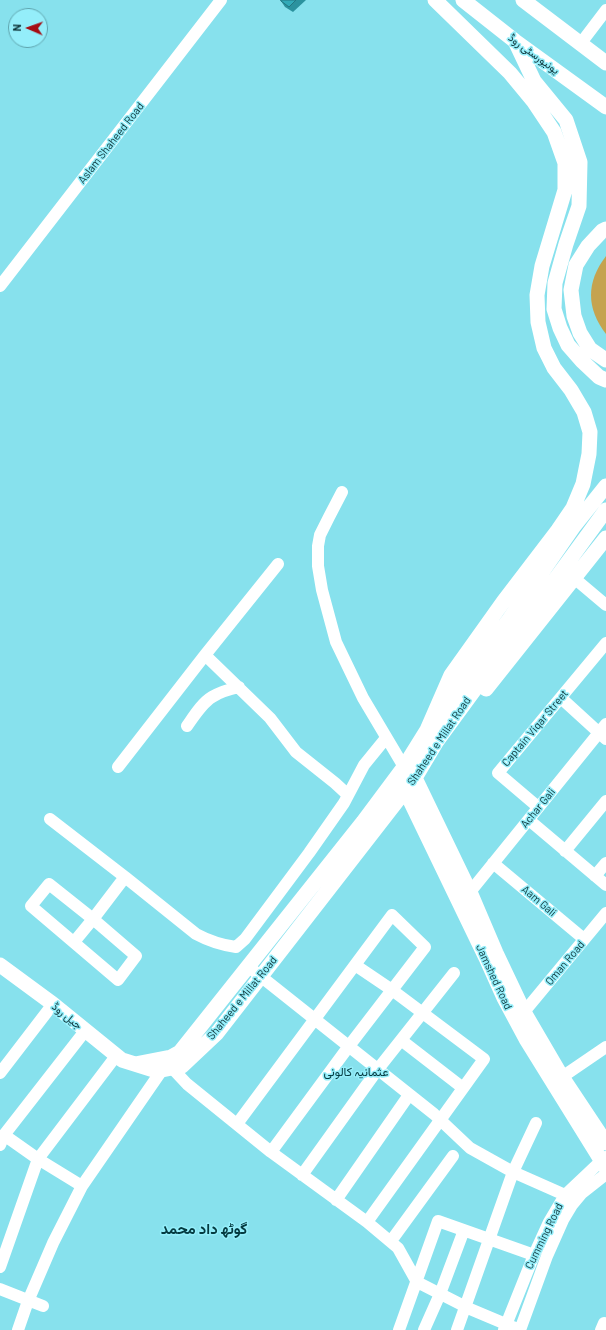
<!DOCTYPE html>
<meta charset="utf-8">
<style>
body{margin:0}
#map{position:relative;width:606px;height:1330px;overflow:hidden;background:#87e1ed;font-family:Barlow,sans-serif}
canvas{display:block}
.north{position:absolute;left:8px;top:8px;width:40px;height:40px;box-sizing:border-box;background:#94eefa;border:1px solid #5fa4ae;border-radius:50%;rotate:272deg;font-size:11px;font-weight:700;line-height:16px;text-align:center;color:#0f363b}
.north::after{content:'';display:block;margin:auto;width:14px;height:18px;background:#a50e14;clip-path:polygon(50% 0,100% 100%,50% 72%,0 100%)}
</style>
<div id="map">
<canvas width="606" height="1330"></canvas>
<div class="north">N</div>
</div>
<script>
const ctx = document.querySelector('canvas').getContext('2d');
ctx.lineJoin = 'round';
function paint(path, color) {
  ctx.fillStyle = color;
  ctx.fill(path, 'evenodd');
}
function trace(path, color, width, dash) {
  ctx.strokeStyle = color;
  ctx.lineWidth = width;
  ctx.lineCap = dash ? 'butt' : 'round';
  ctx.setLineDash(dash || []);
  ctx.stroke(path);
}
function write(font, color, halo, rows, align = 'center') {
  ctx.font = font + ' Barlow,Vazirmatn,sans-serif';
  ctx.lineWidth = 3;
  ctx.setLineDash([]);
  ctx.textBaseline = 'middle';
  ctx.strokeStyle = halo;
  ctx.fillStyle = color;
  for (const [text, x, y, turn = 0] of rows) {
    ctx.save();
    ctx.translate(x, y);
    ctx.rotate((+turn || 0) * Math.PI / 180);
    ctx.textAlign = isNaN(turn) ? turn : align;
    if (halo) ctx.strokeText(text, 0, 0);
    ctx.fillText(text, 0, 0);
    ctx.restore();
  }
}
paint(new Path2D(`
 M 606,256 L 606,334 C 586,308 586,282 606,256 Z`), '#c5a34f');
trace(new Path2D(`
 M 581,43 L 606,10
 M 0,286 L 221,0
 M 342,492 L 329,517 L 320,535 L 318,546 L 318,566 L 322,590 L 336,642 L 363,698 L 404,767
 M 574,578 L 606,605
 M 205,655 L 270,718 L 296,752 L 335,783 L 348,795
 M 561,698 L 606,739
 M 187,726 C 194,716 202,703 212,697 C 220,692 230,689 239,687
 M 118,767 L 205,655 L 278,564
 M 538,807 L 498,773 L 606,643
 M 50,819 L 125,877 L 93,919 L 74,942
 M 529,820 L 606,885
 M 565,851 L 606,801
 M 493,863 L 584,939
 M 595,876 L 606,863
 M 125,877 L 196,934 C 209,941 221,945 236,947 L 245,939 L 309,853 L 344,803 L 364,765 L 386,738
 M 49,884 L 93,919 L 136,956 L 118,980 L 31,906 Z
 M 470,892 L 606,724
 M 355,965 L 392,990 L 484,1059 L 367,1222
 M 254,971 L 434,1114 L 470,1148 L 513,1172 L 565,1195
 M 524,1012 L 606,913
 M 401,1040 L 463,1088
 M 172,1068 L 187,1084 L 271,1152 L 367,1222 L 398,1248 L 417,1282 L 470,1309 L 520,1330
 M 0,1073 L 53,1004
 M 562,1077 L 606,1047
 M 237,1124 L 392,915 L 425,947 L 349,1046 L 271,1152
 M 4,1135 L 38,1159 L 82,1186
 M 0,1145 L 4,1135 L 85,1031
 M 302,1175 L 378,1069 L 454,973
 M 336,1200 L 409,1095
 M 391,1241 L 453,1156
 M 0,1267 L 38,1159 L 116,1056
 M 0,1289 L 43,1306
 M 18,1330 L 28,1301 L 53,1243 L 82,1186 L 162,1070
 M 399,1330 L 438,1221 L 534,1255
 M 424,1330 L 440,1294 L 464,1230
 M 457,1330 L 513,1172 L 536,1123
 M 504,1330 L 534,1255 L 549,1222 L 565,1195 L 601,1161 L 606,1157
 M 520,1330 L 547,1256 L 563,1220 L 572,1205 L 582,1193 L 606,1174
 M 601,1330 L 604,1323`), '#fff', 12);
trace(new Path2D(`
 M 463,0 L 515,41 L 606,107
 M 523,0 L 606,63
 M 515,41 L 534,81 L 566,120 L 580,162 L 579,206 L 566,244 L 555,283 L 554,309 L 560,328 L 568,345 L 582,361 L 599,377 L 606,380
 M 606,229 L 602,231 L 588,246 L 576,265 L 571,290 L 574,316 L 580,333 L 590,349 L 606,360
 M 486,689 L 606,538
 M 427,730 L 451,675 L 503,602 L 558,530 L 573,508 L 583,484 L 589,454 L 590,432 L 584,412 L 571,390 L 554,368 L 544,348 L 538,322 L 537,295 L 542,266 L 565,190 L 565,163 L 554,132 L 534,102 L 510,73 L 435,0
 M 409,772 L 415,778 L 470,892 L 496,953 L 524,1012 L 562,1077 L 606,1143
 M 400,784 L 405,790 L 486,958 L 504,998 L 526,1039 L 606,1168
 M 0,965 L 53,1004 L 122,1060 L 157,1071 L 182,1066 L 217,1033 L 415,778 L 437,741 L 606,510
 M 135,1064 L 171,1057 L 180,1052 L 363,822 L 404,767 L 427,730 L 508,621 L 574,526 L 606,486`), '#fff', 15);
paint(new Path2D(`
 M 281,0 L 306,0 L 293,12 L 285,7 L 281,1 Z`), '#2b929e');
const building = new Path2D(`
 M 281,0 L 296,0 L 289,7 L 281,1 Z`);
paint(building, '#32aab8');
trace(building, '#237781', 1);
write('11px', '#0f363b', '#94eefa', [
 ["یونیورسٹی روڈ",534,54,36],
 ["Aslam Shaheed Road",111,143,-52],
 ["Captain Viqar Street",535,728,-50],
 ["Shaheed e Millat Road",439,741,-56],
 ["Achar Gali",538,808,-51],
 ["Aam Gali",539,901,40],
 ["Oman Road",565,963,-50],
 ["Jamshed Road",494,977,65],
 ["Shaheed e Millat Road",242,998,-51],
 ["جیل روڈ",67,1016,39],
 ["Cumming Road",544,1236,-64]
]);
write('12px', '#043a40', '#94eefa', [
 ["عثمانیہ کالونی",356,1072]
]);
write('bold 15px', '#043a40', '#94eefa', [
 ["گوٹھ داد محمد",204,1229]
]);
</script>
